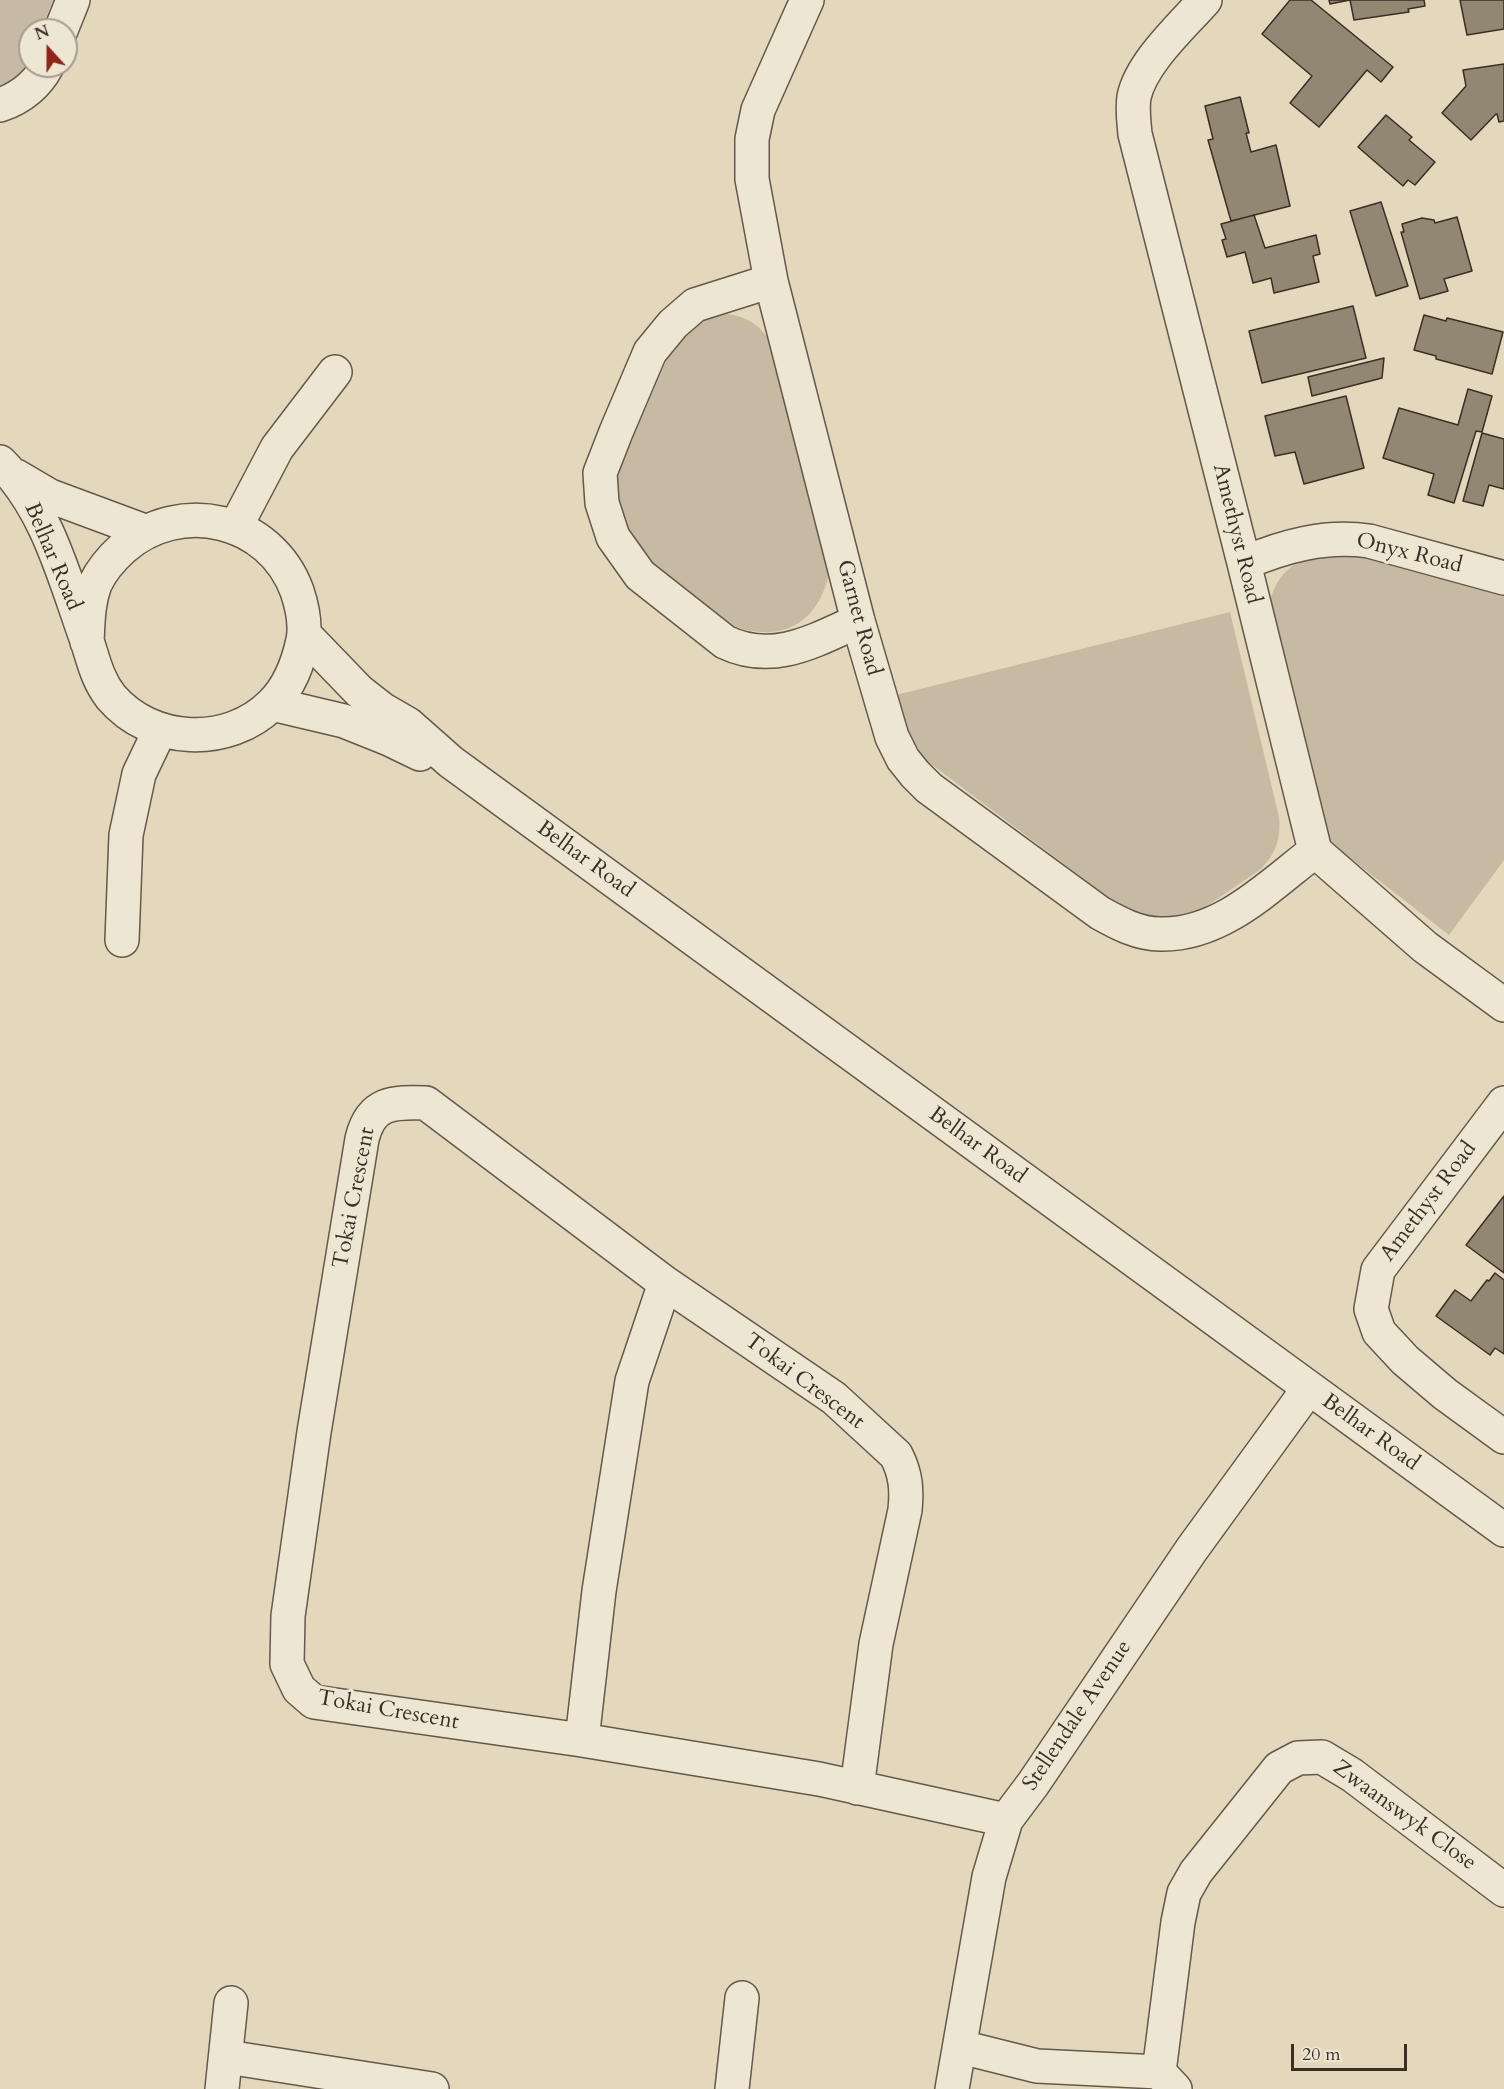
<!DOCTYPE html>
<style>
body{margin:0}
#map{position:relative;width:1504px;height:2089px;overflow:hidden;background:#e3d8bb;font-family:Cardo,serif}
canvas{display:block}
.north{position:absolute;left:18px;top:18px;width:60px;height:60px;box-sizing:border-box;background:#ede6d3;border:2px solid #a59d8e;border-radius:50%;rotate:339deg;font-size:16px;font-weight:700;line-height:24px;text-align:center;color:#3a2f26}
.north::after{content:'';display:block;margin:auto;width:21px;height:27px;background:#8f2418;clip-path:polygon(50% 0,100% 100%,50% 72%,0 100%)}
.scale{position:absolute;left:1291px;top:2044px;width:116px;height:27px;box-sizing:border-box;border:3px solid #3a2f26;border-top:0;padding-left:8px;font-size:18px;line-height:21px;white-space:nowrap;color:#3a2f26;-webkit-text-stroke:4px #ede6d3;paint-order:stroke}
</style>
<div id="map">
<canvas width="1504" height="2089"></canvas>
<div class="north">N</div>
<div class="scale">20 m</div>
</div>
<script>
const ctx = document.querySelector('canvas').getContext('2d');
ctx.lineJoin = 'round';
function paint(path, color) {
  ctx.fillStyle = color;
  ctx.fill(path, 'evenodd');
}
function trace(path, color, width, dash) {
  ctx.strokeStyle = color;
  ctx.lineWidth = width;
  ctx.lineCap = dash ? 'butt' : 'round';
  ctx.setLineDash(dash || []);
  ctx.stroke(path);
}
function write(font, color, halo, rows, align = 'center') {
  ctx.font = font + ' Cardo,serif';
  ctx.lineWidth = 6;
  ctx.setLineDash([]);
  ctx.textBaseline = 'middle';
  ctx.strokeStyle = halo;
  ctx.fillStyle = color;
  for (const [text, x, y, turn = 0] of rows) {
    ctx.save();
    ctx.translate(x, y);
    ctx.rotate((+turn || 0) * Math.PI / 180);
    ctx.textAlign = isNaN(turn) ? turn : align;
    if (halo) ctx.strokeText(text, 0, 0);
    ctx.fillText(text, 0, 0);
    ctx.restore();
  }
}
paint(new Path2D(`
 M 0,0 L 53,0 L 41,30 L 30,30 C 30,38 32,47 30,55 C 27,69 13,82 0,87 Z
 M 714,313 C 742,314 759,321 773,346 L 829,573 C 819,622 782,644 734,626 L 643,560 L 630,546 L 615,496 L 615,479 L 677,336 L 687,325 Z
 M 1357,554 L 1504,594 L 1504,860 L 1449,935 L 1341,851 L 1329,839 L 1321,824 L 1269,605 C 1282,554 1313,557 1357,554 Z
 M 1230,612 L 1279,817 C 1281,839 1276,853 1261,869 L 1188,919 L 1173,922 L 1129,913 L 923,758 L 909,740 L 896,695 Z`), '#c6bba2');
const building = new Path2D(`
 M 1290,0 L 1311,0 L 1393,67 L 1381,82 L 1367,70 L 1319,127 L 1290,103 L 1312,76 L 1262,34 Z
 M 1329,0 L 1350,0 L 1330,4 Z
 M 1350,0 L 1424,0 L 1425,6 L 1408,9 L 1409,12 L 1354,20 Z
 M 1460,0 L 1504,0 L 1504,29 L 1467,35 Z
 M 1504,64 L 1504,121 L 1499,122 L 1497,114 L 1496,114 L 1471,140 L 1442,113 L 1466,86 L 1463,70 Z
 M 1240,97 L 1249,133 L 1246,133 L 1251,152 L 1276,145 L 1290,206 L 1231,221 L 1208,140 L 1213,139 L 1205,106 Z
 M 1386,115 L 1412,137 L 1409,140 L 1435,162 L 1415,185 L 1408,180 L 1403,186 L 1358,147 Z
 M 1381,202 L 1408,286 L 1376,296 L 1350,211 Z
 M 1254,215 L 1265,248 L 1316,235 L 1320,254 L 1313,256 L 1319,282 L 1274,293 L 1271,278 L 1253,283 L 1245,252 L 1227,257 L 1222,240 L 1226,239 L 1221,224 Z
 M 1457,217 L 1472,271 L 1444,279 L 1448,291 L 1420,299 L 1401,232 L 1404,232 L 1402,224 L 1422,218 L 1434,220 L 1435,223 Z
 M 1353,306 L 1366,358 L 1262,383 L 1249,331 Z
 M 1424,315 L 1446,321 L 1447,318 L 1503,332 L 1492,374 L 1436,359 L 1436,356 L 1414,350 Z
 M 1384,358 L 1382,378 L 1312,396 L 1308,377 Z
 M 1468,389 L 1492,396 L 1482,432 L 1476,431 L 1454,503 L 1428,495 L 1434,474 L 1383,458 L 1399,408 L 1458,425 Z
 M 1346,396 L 1364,468 L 1304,484 L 1295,452 L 1275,456 L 1265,416 Z
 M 1482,433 L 1504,439 L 1504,489 L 1489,485 L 1483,506 L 1463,501 Z
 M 1504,1196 L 1504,1273 L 1466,1245 Z
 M 1495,1273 L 1504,1280 L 1504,1354 L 1495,1348 L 1490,1355 L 1436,1316 L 1455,1290 L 1471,1301 L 1487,1280 L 1489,1281 Z`);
paint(building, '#928773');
trace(building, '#3a2f26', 1.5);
const minor = new Path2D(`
 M 807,0 L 758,110 L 752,139 L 752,179 L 771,281 L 858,621 L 892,737 L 903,759 L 915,774 L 929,788 L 1100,913 C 1118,923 1138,934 1160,934 C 1221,936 1269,886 1315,851
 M 1205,0 C 1182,26 1141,63 1134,97 C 1132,109 1134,122 1135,134 L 1244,563 L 1315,851 L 1425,947 L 1504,1005
 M 61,30 L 73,0
 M 0,105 C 20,98 37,85 47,66
 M 771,281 L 695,305 L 673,324 L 650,352 L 616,432 L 600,473 L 602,503 L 613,537 L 640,575 L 725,642 C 773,665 814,641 858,621
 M 0,462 C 46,507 64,576 85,635 C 93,657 96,678 111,697 C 151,744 228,748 272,704 C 290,686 298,664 303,640 C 306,624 302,606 297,591 C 270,518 180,498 123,548 C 112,558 101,571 95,584 C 88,603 88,622 87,642
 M 16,476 L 50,496 L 147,532
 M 235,528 L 277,448 L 335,372
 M 1244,563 C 1285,546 1324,535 1369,541 L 1504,578
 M 304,634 L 359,691 L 382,709 L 408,724 L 451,762 L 1504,1530
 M 272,704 L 344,721 L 389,739 L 420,754
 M 122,940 L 126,835 L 139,774 L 160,730
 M 1504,1103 L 1378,1270 L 1371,1309 L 1379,1332 L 1405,1360 L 1445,1394 L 1504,1437
 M 582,1740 L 599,1591 L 632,1381 L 665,1283
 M 857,1788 L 876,1644 L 905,1510 C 907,1490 906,1474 896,1455 L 834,1398 L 665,1283 L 426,1103 C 392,1102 371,1102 362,1139 L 314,1432 L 288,1616 L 287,1664 L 299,1689 L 314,1702 L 582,1740 L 819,1779 L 1006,1820
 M 961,2047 L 1037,2066 L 1159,2072 L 1175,2089
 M 227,2057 L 432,2089
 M 1159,2072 L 1178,1922 L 1184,1893 L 1196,1872 L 1279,1768 L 1298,1758 L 1322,1757 L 1352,1775 L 1504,1890
 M 222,2089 L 231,2003
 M 732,2089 L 742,1998
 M 952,2089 L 989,1877 L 1006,1820 L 1033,1784 L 1192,1549 L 1309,1388`);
trace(minor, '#64594b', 36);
trace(minor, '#ede6d3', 33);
write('22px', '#3a2f26', '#ede6d3', [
 ["Amethyst Road",1236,534,76],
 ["Onyx Road",1409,554,14],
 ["Belhar Road",52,557,67],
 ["Garnet Road",858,618,75],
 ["Belhar Road",585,860,36],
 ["Belhar Road",977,1146,36],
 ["Tokai Crescent",355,1198,-79],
 ["Amethyst Road",1429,1202,-53],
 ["Tokai Crescent",804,1382,37],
 ["Belhar Road",1370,1433,36],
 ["Tokai Crescent",388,1711,10],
 ["Stellendale Avenue",1078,1716,-56],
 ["Zwaanswyk Close",1404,1816,36]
]);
</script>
